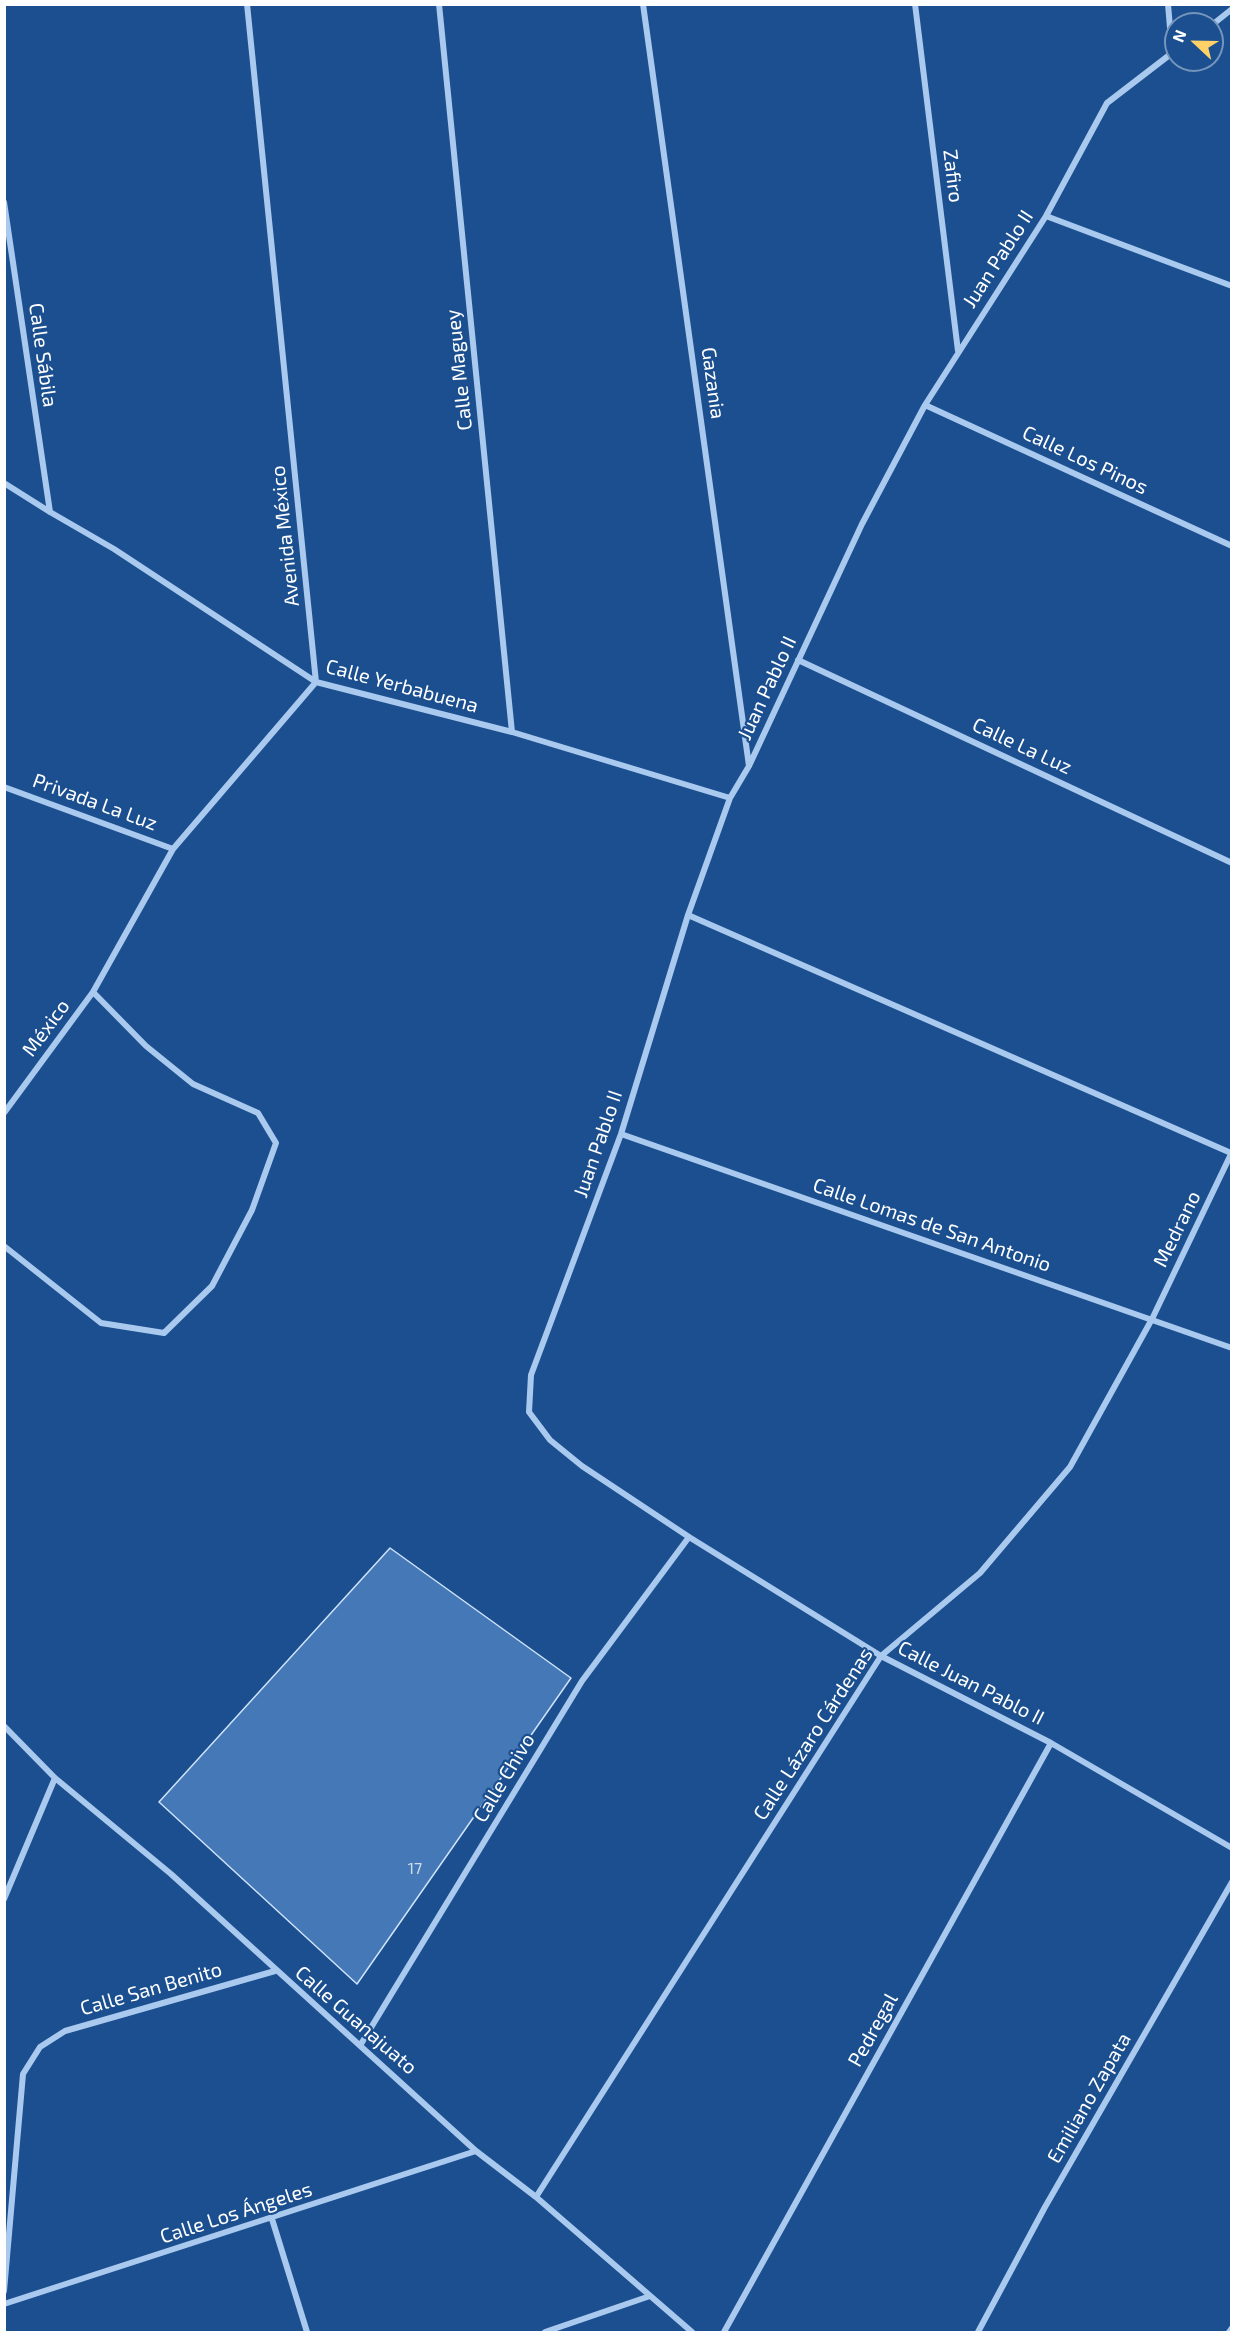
<!DOCTYPE html>
<meta charset="utf-8">
<style>
body{margin:0}
#map{position:relative;width:1236px;height:2337px;overflow:hidden;background:#1b4f8f;font-family:"Exo 2",sans-serif}
canvas{display:block}
.frame{position:absolute;inset:0;border:6px solid #fff;pointer-events:none}
.north{position:absolute;left:1164px;top:12px;width:60px;height:60px;box-sizing:border-box;background:#1b4f8f;border:2px solid #7695bc;border-radius:50%;rotate:292deg;font-size:16px;font-weight:700;line-height:24px;text-align:center;color:#fff}
.north::after{content:'';display:block;margin:auto;width:21px;height:27px;background:#ffd166;clip-path:polygon(50% 0,100% 100%,50% 72%,0 100%)}
</style>
<div id="map">
<canvas width="1236" height="2337"></canvas>
<div class="frame"></div>
<div class="north">N</div>
</div>
<script>
const ctx = document.querySelector('canvas').getContext('2d');
ctx.lineJoin = 'round';
function paint(path, color) {
  ctx.fillStyle = color;
  ctx.fill(path, 'evenodd');
}
function trace(path, color, width, dash) {
  ctx.strokeStyle = color;
  ctx.lineWidth = width;
  ctx.lineCap = dash ? 'butt' : 'round';
  ctx.setLineDash(dash || []);
  ctx.stroke(path);
}
function write(font, color, halo, rows, align = 'center') {
  ctx.font = font + ' "Exo 2",sans-serif';
  ctx.lineWidth = 4.5;
  ctx.setLineDash([]);
  ctx.textBaseline = 'middle';
  ctx.strokeStyle = halo;
  ctx.fillStyle = color;
  for (const [text, x, y, turn = 0] of rows) {
    ctx.save();
    ctx.translate(x, y);
    ctx.rotate((+turn || 0) * Math.PI / 180);
    ctx.textAlign = isNaN(turn) ? turn : align;
    if (halo) ctx.strokeText(text, 0, 0);
    ctx.fillText(text, 0, 0);
    ctx.restore();
  }
}
const building = new Path2D(`
 M 390,1548 L 571,1678 L 357,1984 L 159,1802 Z`);
paint(building, '#4478b7');
trace(building, '#cfe3fa', 1.5);
trace(new Path2D(`
 M 439,4 L 512,732
 M 643,4 L 749,766
 M 915,4 L 958,351
 M 1168,4 L 1172,52
 M 1212,25 L 1232,9
 M 1176,50 L 1107,103 L 1046,216 L 925,405 L 862,524 L 749,766 L 730,798 L 688,915 L 621,1134 L 531,1375 L 529,1412 L 550,1440 L 582,1466 L 689,1537 L 881,1656 L 1051,1743 L 1232,1848
 M 4,202 L 50,512
 M 1046,216 L 1232,286
 M 925,405 L 1232,546
 M 4,483 L 50,512 L 114,549 L 316,682 L 512,732 L 730,798
 M 798,660 L 1232,863
 M 4,787 L 173,849
 M 688,915 L 1231,1153
 M 4,1113 L 93,992 L 173,849 L 316,682 L 247,4
 M 621,1134 L 1232,1348
 M 4,1246 L 101,1323 L 164,1333 L 212,1286 L 252,1210 L 276,1143 L 258,1113 L 193,1084 L 146,1046 L 93,992
 M 4,1726 L 55,1778 L 171,1874 L 476,2151 L 536,2197 L 692,2332
 M 4,1899 L 55,1778
 M 361,2044 L 582,1681 L 689,1537
 M 536,2197 L 881,1656 L 980,1573 L 1070,1467 L 1152,1319 L 1232,1152
 M 272,2219 L 307,2332
 M 4,2291 L 23,2074 L 40,2047 L 65,2031 L 275,1971
 M 4,2304 L 476,2151
 M 545,2332 L 650,2296
 M 724,2332 L 1051,1743
 M 978,2332 L 1045,2207 L 1232,1882
 M 1229,2332 L 1232,2328`), '#a9c9ee', 6);
write('16px', '#d0dded', null, [
 ["17",415,1869]
]);
write('20px', '#fff', '#1b4f8f', [
 ["Zafiro",953,176,83],
 ["Juan Pablo II",998,259,-57],
 ["Calle Sábila",43,355,82],
 ["Calle Maguey",459,370,-96],
 ["Gazania",713,383,82],
 ["Calle Los Pinos",1085,460,25],
 ["Avenida México",285,536,-96],
 ["Calle Yerbabuena",402,686,15],
 ["Juan Pablo II",767,688,-65],
 ["Calle La Luz",1022,746,25],
 ["Privada La Luz",95,802,20],
 ["México",46,1028,-54],
 ["Juan Pablo II",598,1144,-71],
 ["Calle Lomas de San Antonio",932,1225,19],
 ["Medrano",1177,1229,-64],
 ["Calle Juan Pablo II",971,1683,27],
 ["Calle Lázaro Cárdenas",813,1734,-57],
 ["Calle Chivo",504,1778,-59],
 ["Calle San Benito",151,1989,-16],
 ["Calle Guanajuato",356,2020,41],
 ["Pedregal",873,2030,-61],
 ["Emiliano Zapata",1089,2098,-60],
 ["Calle Los Ángeles",236,2213,-18]
]);
</script>
